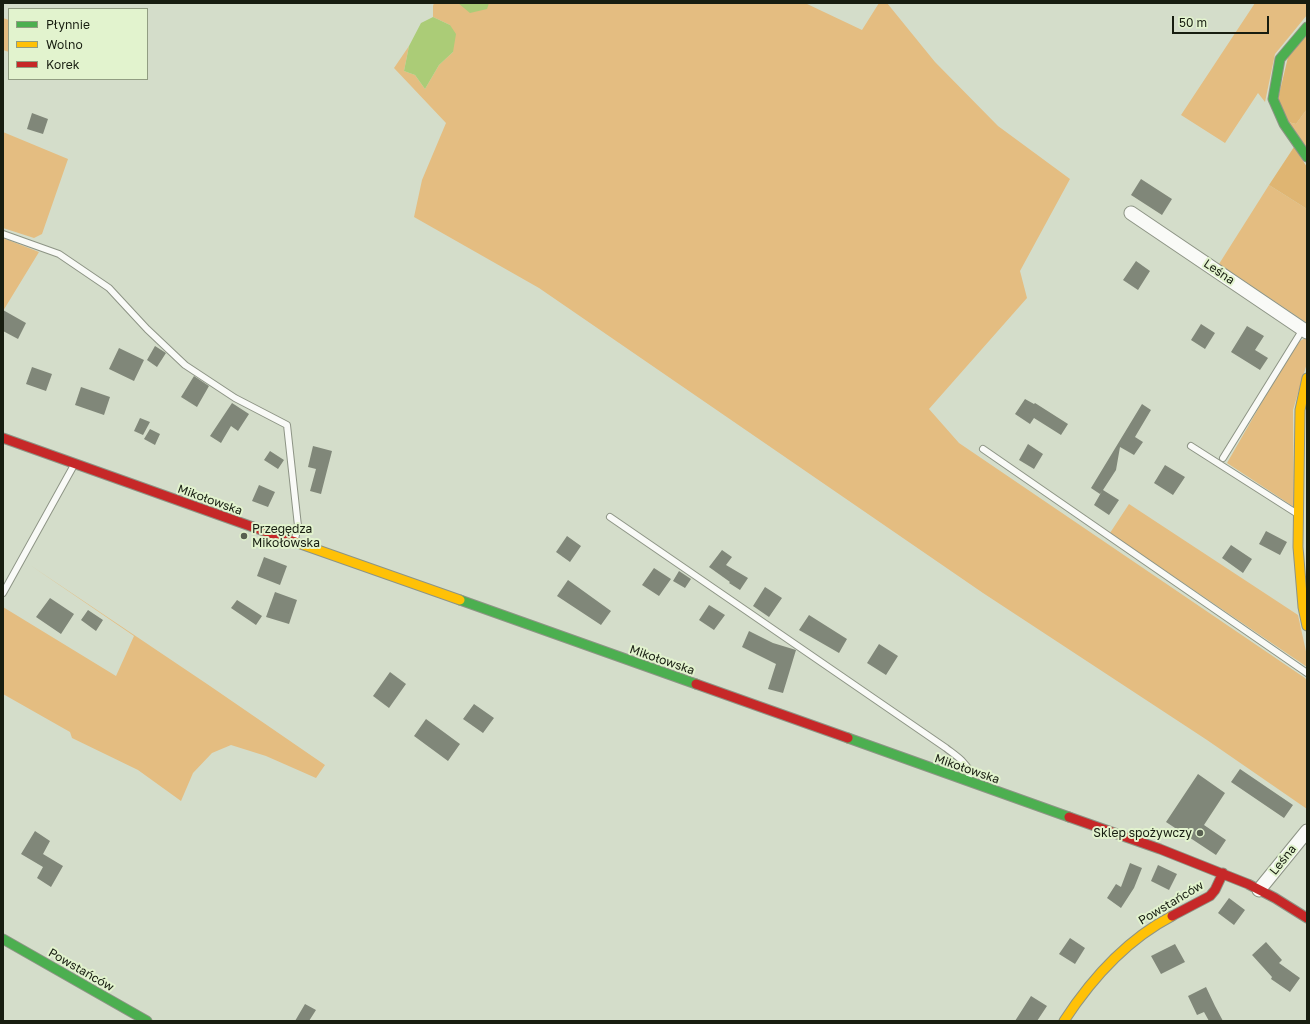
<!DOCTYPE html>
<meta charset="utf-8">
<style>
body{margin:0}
#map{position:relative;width:1310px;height:1024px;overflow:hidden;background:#d4ddca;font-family:"Golos Text",sans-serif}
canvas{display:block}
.frame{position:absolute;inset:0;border:4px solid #171d10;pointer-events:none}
.legend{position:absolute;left:8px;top:8px;width:140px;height:72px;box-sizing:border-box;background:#e2f3ce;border:1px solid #919d82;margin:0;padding:5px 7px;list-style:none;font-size:12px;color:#171d10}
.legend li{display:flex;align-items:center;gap:8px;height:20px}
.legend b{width:20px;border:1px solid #919d82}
.scale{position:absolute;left:1172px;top:16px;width:97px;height:18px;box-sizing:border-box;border:2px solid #171d10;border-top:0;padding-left:5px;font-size:12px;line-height:14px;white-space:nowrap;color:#171d10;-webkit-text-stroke:3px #e2f3ce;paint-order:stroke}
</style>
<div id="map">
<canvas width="1310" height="1024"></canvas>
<div class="frame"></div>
<ul class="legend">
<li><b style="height:5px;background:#4caf50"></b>Płynnie</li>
<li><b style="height:5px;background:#ffc107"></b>Wolno</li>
<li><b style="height:5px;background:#c62828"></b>Korek</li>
</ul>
<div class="scale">50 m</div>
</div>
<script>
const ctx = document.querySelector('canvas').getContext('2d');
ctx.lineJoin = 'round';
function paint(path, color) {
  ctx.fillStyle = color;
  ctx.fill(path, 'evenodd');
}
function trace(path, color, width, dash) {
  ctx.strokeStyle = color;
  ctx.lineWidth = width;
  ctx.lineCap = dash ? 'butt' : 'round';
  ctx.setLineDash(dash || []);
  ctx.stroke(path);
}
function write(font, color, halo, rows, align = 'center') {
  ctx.font = font + ' "Golos Text",sans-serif';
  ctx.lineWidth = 4;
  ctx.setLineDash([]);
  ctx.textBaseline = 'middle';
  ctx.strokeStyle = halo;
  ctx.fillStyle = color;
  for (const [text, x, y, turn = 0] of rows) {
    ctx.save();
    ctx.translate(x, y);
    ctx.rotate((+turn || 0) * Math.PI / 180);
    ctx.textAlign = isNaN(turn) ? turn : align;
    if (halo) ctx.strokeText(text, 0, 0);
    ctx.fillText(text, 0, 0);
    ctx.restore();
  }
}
paint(new Path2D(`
 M 434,3 L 805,3 L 862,30 L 879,3 L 887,3 L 935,62 L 998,126 L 1070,179 L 1020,271 L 1027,298 L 929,409 L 959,443 L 1305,678 L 1307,681 L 1307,809 L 1207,740 L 983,593 L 539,288 L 414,217 L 422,180 L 446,123 L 394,68 L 409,46 L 404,71 L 415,75 L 425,89 L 439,65 L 453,52 L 450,25 L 433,17 L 433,6 Z
 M 1255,3 L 1307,3 L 1307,15 L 1275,54 L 1265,102 L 1258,93 L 1225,143 L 1181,115 Z
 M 3,18 L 9,20 L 9,52 L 3,50 Z
 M 1307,109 L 1307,148 L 1288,122 L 1296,124 Z
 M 3,132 L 68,159 L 42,234 L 34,238 L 3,228 Z
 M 1269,185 L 1307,209 L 1307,323 L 1219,264 Z
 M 3,238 L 39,252 L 3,311 Z
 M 1307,337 L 1307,363 L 1293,410 L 1294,507 L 1227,463 L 1277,376 L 1300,341 Z
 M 1129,504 L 1298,615 L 1307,656 L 1307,667 L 1110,533 Z
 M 30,565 L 210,686 L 325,765 L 316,778 L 266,756 L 231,745 L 212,753 L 193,773 L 181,801 L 138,770 L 72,738 L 70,732 L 3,694 L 3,607 L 116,676 L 134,636 Z`), '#e4bd81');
paint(new Path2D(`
 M 1307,35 L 1307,109 L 1296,124 L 1288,122 L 1278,99 L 1288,57 Z
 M 1294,147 L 1307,167 L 1307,209 L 1269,185 Z`), '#dfb572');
paint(new Path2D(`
 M 458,3 L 489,3 L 487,9 L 470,13 Z
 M 433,17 L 450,25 L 456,34 L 453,52 L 439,65 L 425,89 L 415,75 L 404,71 L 409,46 L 421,23 Z`), '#abcc77');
paint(new Path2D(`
 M 32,113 L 48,119 L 43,134 L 27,129 Z
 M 1141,179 L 1172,199 L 1162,215 L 1131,195 Z
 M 1136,261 L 1150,271 L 1138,290 L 1123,280 Z
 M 3,310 L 26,323 L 18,339 L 3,331 Z
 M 1201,324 L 1215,333 L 1205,349 L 1191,340 Z
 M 1247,326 L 1264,336 L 1255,350 L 1268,358 L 1260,370 L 1231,352 Z
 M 155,346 L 166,353 L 157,367 L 147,360 Z
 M 119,348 L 144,360 L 134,381 L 109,369 Z
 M 32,367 L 52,374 L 46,391 L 26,384 Z
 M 194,376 L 209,386 L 197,407 L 181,397 Z
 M 81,387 L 110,397 L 104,415 L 75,405 Z
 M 1025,399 L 1034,404 L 1035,403 L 1068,424 L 1061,435 L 1034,418 L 1030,424 L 1015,414 Z
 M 232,403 L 249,414 L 238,431 L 231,426 L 221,443 L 210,436 Z
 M 1142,404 L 1151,410 L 1135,437 L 1143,442 L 1134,455 L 1120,447 L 1116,470 L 1103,490 L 1119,500 L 1109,515 L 1094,505 L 1102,491 L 1100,494 L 1091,488 Z
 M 140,418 L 150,422 L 143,435 L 134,431 Z
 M 150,429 L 160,434 L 155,445 L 144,439 Z
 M 1028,444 L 1043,454 L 1034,469 L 1019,460 Z
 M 313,446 L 332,451 L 321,494 L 310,491 L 316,469 L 308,467 Z
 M 270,451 L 284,460 L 278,469 L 264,460 Z
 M 1165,465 L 1185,477 L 1173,495 L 1154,483 Z
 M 259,485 L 275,492 L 268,507 L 252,501 Z
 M 1266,531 L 1287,542 L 1280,555 L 1259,544 Z
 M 567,536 L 581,546 L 570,562 L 556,552 Z
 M 1231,545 L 1252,559 L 1243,573 L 1222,558 Z
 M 722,550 L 732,557 L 726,565 L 748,578 L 740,590 L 729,583 L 730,582 L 709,567 Z
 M 264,557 L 287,566 L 280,585 L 257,576 Z
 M 654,568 L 671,579 L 659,596 L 642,585 Z
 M 679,571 L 691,579 L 685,588 L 673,581 Z
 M 568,580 L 611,611 L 601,625 L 557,596 Z
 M 765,587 L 782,598 L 769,617 L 753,606 Z
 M 275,592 L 297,600 L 289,624 L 266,617 Z
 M 50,598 L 74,614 L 61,634 L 36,617 Z
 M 237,600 L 262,616 L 256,625 L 231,608 Z
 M 709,605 L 725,615 L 714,630 L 699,620 Z
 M 88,610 L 103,620 L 96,631 L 81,620 Z
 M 809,615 L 847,639 L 839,653 L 799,630 Z
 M 749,631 L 773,643 L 796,650 L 783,693 L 768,689 L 776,664 L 742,647 Z
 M 879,644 L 898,656 L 886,675 L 867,663 Z
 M 390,672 L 406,684 L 389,708 L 373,696 Z
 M 474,704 L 494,718 L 483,733 L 463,719 Z
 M 426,719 L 460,744 L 448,761 L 414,736 Z
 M 1240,769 L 1293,805 L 1284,818 L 1231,782 Z
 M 1198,774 L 1225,793 L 1204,825 L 1226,840 L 1216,855 L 1166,822 Z
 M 35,831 L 50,841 L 43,854 L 63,866 L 51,887 L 37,878 L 43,867 L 21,854 Z
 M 1130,863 L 1142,868 L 1134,888 L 1121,908 L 1107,898 L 1116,884 L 1121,887 Z
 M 1158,865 L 1177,874 L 1169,890 L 1151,881 Z
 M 1229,898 L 1245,910 L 1234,925 L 1218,913 Z
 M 1070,938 L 1085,948 L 1075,964 L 1059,954 Z
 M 1266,942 L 1282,960 L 1279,963 L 1300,978 L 1290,992 L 1271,979 L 1272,977 L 1252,955 Z
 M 1175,944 L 1185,962 L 1161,974 L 1151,956 Z
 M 1206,987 L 1215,1006 L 1223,1021 L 1209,1021 L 1204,1012 L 1197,1015 L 1188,996 Z
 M 1031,996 L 1047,1006 L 1037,1021 L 1015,1021 Z
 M 305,1004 L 316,1010 L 309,1021 L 295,1021 Z`), '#808779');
const lane = new Path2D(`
 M 3,234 L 59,254 L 109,288 L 147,329 L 185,365 L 235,398 L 287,425 L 298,526 L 295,539
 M 1191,446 L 1296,513
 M 983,449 L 1307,673
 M 1223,458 L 1303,329
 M 610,517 L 946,748 C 955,755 965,761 970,772 L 968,780
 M 3,593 L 74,465`);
const street = new Path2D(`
 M 1131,213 L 1307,332
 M 1259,890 L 1307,831`);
const fast = new Path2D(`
 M 1307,27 L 1280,59 L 1273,99 L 1284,124 L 1307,157
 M 460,600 L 696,684
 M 848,738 L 1069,817
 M 3,939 L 147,1021`);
const slow = new Path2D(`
 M 1307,378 L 1300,410 L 1298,547 L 1303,607 L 1307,626
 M 295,542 L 460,600
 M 1064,1021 C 1092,978 1126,940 1172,916`);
const jam = new Path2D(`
 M 3,438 L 295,542
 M 696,684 L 848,738
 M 1069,817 L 1160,849 L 1248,884 L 1275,898 L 1307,918
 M 1172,916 L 1210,896 L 1215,890 L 1223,873`);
trace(lane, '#8d9485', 8);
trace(street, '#8d9485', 15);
trace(fast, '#8d9485', 11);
trace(slow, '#8d9485', 11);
trace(jam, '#8d9485', 11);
trace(lane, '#f9faf7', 6);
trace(street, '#f9faf7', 13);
trace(fast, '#4caf50', 9);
trace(slow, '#ffc107', 9);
trace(jam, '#c62828', 9);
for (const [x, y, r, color] of [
 [244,536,4,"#596051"],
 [1200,833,4,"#596051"]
]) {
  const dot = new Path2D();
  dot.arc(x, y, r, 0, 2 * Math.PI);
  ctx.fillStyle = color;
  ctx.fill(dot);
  trace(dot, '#e2f3ce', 1.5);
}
write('12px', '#171d10', '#e2f3ce', [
 ["Leśna",1219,272,34],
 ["Mikołowska",210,500,20],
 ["Mikołowska",662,660,19],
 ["Mikołowska",967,769,19],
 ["Leśna",1283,860,-51],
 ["Powstańców",1171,903,-31],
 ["Powstańców",81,970,30]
]);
write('12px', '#171d10', '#e2f3ce', [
 ["Przegędza",252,529],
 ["Mikołowska",252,543],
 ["Sklep spożywczy",1192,833,"right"]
], 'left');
</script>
